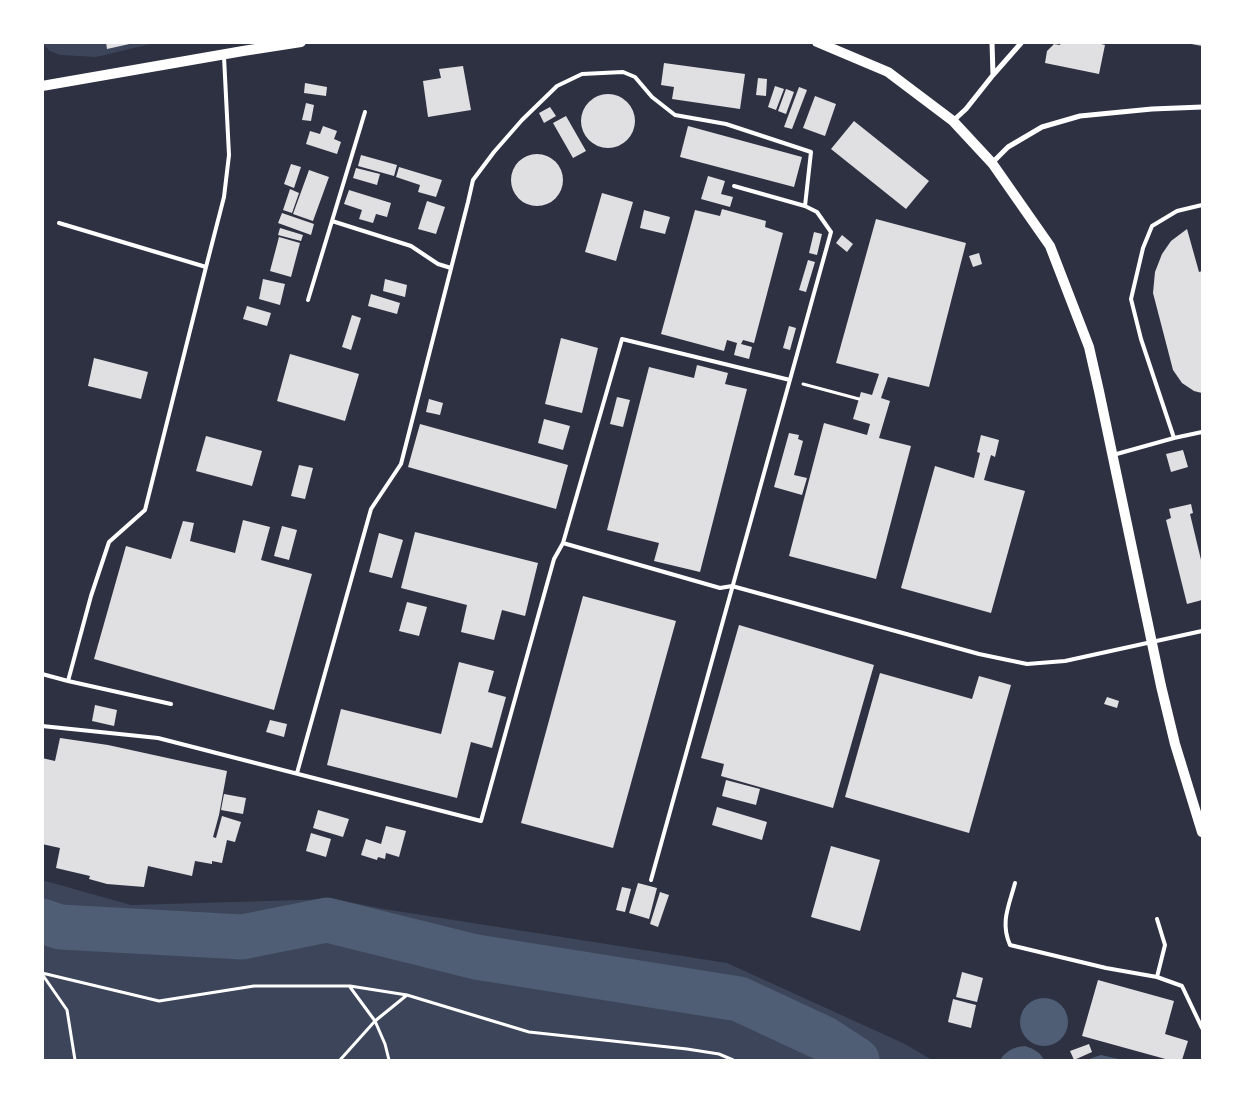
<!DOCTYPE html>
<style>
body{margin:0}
#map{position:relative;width:1245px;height:1103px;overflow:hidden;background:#2d3142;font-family:"PT Serif",serif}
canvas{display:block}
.frame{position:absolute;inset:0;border:44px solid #fff;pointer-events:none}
</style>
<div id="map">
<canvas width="1245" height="1103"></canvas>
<div class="frame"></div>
</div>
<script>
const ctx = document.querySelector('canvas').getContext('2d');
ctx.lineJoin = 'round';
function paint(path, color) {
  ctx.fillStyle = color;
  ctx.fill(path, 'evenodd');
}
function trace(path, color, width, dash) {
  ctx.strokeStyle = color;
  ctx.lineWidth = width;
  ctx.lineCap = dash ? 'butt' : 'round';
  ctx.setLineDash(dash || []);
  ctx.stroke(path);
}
paint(new Path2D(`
 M 42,43 L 155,43 L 96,57 L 60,55 L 50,51 Z
 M 42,880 L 131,905 L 334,899 L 384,909 L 727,963 L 905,1044 L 932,1060 L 43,1060 Z`), '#3c4559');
paint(new Path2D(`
 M1020 1022a24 24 0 1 1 48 0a24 24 0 1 1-48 0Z
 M 1025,1046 C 1034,1049 1040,1052 1044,1060 L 1000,1060 C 1006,1051 1013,1047 1025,1046 Z
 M 1101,1055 L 1123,1060 L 1086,1060 Z`), '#4f5d75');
trace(new Path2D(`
 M 42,921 L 60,927 L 242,937 L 327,920 L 476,957 L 739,999 L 825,1039 L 857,1060`), '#4f5d75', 45);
paint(new Path2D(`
 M 106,42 L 134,42 L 134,43 L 107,49 Z
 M 1061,42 L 1102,42 L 1101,44 L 1105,45 L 1099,74 L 1045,63 L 1047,51 L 1054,44 L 1060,45 Z
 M 1186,42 L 1202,42 L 1202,46 L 1186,43 Z
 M 664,63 L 745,74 L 740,109 L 672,99 L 674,87 L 661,85 Z
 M 463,66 L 471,110 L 428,117 L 423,81 L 441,78 L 439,69 Z
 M 758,78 L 767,79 L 766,96 L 756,95 Z
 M 305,83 L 327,87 L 326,96 L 304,93 Z
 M 775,86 L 784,89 L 776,110 L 768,107 Z
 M 799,87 L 807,90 L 792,129 L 784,127 Z
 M 786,89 L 794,92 L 786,114 L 778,111 Z
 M581 121a27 27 0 1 1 54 0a27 27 0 1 1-54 0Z
 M 815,96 L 836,104 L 825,136 L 803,128 Z
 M 306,103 L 314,105 L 311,121 L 302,120 Z
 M 550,107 L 556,116 L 544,123 L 539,113 Z
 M 566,116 L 586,151 L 573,158 L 553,123 Z
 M 854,121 L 929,181 L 906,209 L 831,149 Z
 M 323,126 L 337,131 L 334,139 L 341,142 L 337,154 L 306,144 L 310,131 L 320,134 Z
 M 688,126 L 802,157 L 794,187 L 680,157 Z
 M511 180a26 26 0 1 1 52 0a26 26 0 1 1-52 0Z
 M 361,155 L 397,165 L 394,176 L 358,166 Z
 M 291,164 L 301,167 L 294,188 L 284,184 Z
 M 399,167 L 442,180 L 436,197 L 418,192 L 420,185 L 396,177 Z
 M 356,168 L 380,174 L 377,185 L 353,178 Z
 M 309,170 L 329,177 L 313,221 L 293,214 Z
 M 708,176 L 725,181 L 721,194 L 733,197 L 730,207 L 701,199 Z
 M 290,189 L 299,193 L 292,213 L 283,210 Z
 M 349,190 L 391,203 L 387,217 L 376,214 L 373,223 L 359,219 L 362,210 L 344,204 Z
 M 602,193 L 633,202 L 616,261 L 585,252 Z
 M 427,201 L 445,207 L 436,234 L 418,229 Z
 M 722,209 L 766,221 L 765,227 L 783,233 L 754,343 L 743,340 L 741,344 L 752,347 L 749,359 L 734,355 L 737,343 L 727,340 L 724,351 L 661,334 L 695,210 L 720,216 Z
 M 644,210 L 670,217 L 665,234 L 640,228 Z
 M 282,213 L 314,224 L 311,235 L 278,223 Z
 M 876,219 L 966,243 L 929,387 L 888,377 L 881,398 L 890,401 L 879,438 L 911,446 L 876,579 L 789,556 L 824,423 L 867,435 L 870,424 L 853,419 L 861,392 L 872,395 L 879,374 L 836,363 Z
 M 280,228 L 303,235 L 301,241 L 278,235 Z
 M 1187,229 L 1199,272 L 1202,271 L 1202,393 L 1194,391 L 1182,383 L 1173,370 L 1153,293 L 1155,272 L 1162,254 L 1171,241 Z
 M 814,232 L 822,234 L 817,255 L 809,253 Z
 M 842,235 L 853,244 L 847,252 L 836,243 Z
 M 279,237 L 300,243 L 291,277 L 270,271 Z
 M 979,253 L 982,264 L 973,267 L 969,256 Z
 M 808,260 L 815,262 L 806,292 L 799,290 Z
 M 263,279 L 285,284 L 280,305 L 259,299 Z
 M 385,279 L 407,285 L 405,297 L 383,291 Z
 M 371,294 L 400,303 L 397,314 L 368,306 Z
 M 247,306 L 271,313 L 267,326 L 243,319 Z
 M 352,315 L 361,318 L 351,350 L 342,347 Z
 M 789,326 L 796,328 L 790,350 L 783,348 Z
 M 561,338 L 598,348 L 582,413 L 545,404 Z
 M 290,354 L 359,374 L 345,421 L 277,401 Z
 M 94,358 L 148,372 L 141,399 L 88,386 Z
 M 697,365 L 728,373 L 725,384 L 747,389 L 700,572 L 654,561 L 659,543 L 607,530 L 649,367 L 694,378 Z
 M 617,397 L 630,400 L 623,427 L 610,424 Z
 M 429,399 L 443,403 L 440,415 L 426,412 Z
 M 544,419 L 570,426 L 563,450 L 538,443 Z
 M 420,424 L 568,465 L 556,509 L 408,467 Z
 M 789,433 L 799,435 L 798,439 L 803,441 L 794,475 L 807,478 L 802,495 L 774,487 Z
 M 981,435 L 999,440 L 995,457 L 991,455 L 984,480 L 1025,491 L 991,613 L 901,588 L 935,466 L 974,478 L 980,453 L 977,452 Z
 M 206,436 L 262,451 L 252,486 L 196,471 Z
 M 1183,450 L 1188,467 L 1171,472 L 1166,454 Z
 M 299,465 L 313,468 L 305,499 L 291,496 Z
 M 1191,504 L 1193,513 L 1190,514 L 1202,564 L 1202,600 L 1187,604 L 1166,520 L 1171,518 L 1169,509 Z
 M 243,520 L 270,527 L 261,560 L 312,574 L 274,710 L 94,659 L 126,546 L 171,559 L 183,521 L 194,523 L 190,541 L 235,553 Z
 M 282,526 L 297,530 L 289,560 L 274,556 Z
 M 415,532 L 538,563 L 525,616 L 502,610 L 494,640 L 461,632 L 467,605 L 401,588 Z
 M 379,533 L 403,540 L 392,578 L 369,572 Z
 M 583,596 L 676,621 L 613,848 L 521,823 Z
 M 407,602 L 427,607 L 419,636 L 399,631 Z
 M 739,625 L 874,665 L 833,808 L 721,776 L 724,764 L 701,758 Z
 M 459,662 L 494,671 L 488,692 L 506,697 L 492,748 L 471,742 L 457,798 L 327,765 L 341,709 L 441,734 Z
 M 880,673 L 972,699 L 979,676 L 1011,685 L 969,833 L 845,797 Z
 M 1107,697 L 1119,701 L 1117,708 L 1104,704 Z
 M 95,705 L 117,710 L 114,726 L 92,721 Z
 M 270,720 L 287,724 L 284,737 L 266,732 Z
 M 60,738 L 108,745 L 227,771 L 219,815 L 213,837 L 216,838 L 222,816 L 241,822 L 235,842 L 227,840 L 222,863 L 212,861 L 212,864 L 195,861 L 192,876 L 148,866 L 144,887 L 107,884 L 89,879 L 90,876 L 56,868 L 60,848 L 42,844 L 42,758 L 55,761 Z
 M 726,780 L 760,789 L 756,805 L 722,796 Z
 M 224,794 L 246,798 L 243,814 L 221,810 Z
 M 717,807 L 767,822 L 762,840 L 712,825 Z
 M 318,810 L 349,819 L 343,837 L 313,828 Z
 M 386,826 L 406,831 L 399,857 L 386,853 L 385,859 L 378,857 L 377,860 L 361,855 L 366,839 L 381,844 Z
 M 311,833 L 331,839 L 326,857 L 306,851 Z
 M 831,846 L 880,860 L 860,931 L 811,917 Z
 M 638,883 L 657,888 L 649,919 L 629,913 Z
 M 622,887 L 631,889 L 625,912 L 616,910 Z
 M 660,892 L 669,895 L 658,927 L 650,924 Z
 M 962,972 L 983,978 L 977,1002 L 956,997 Z
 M 1098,980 L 1174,1001 L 1165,1034 L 1188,1041 L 1182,1060 L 1169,1060 L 1082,1036 Z
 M 953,999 L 976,1005 L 971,1028 L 948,1022 Z
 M 1089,1044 L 1092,1052 L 1074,1060 L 1070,1051 Z`), '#e0e0e3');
trace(new Path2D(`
 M 803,384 L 859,399
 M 42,973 L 159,1001 L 254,986 L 350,986 L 407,995 L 529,1032 L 687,1049 L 719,1054 L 733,1060
 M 42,974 L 67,1010 L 75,1060
 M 350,987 L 375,1021 L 385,1044 L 389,1060
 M 340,1060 L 375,1021 L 407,995`), '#fff', 3);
trace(new Path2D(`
 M 365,112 L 332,221 L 411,246 L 438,264 L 451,268
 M 734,186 L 805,206
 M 59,223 L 206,267 L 224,197 L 229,155 L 224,57
 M 308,300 L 332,221
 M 1174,438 L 1141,339 L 1131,299 L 1143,248 L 1152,226 L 1177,211 L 1202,205
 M 1113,455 L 1174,438 L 1202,432
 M 563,543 L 622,339 L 790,380
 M 42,674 L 68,681 L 91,596 L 109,542 L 145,510 L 206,267
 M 68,681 L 171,704
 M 42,726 L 158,738 L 481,821 L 554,559 L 563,543 L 720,588 L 732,586 L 979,654 L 1027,664 L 1065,661 L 1202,631
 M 297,773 L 371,509 L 401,464 L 468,202 L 473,180 L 494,152 L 522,120 L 557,86 L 582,74 L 623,72 L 635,77 L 652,97 L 675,115 L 726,124 L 811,152 L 805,206 L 817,212 L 831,232 L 651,880
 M 1015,883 C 1009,906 1000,922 1010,945 L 1106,968 L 1157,977
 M 1157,919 L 1165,945 L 1157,977 L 1182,986 L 1202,1028`), '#fff', 4);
trace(new Path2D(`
 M 993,75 L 1022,42
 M 953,121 L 966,109 L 993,75 L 992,42
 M 992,163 L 1008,147 L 1042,127 L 1080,116 L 1152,109 L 1202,107`), '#fff', 5);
trace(new Path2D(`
 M 817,42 L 888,72 L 953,121 L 992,163 L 1050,246 L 1089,347 L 1099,391 L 1161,686 L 1175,744 L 1202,832
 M 42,86 L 243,51 L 301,42`), '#fff', 10);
</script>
